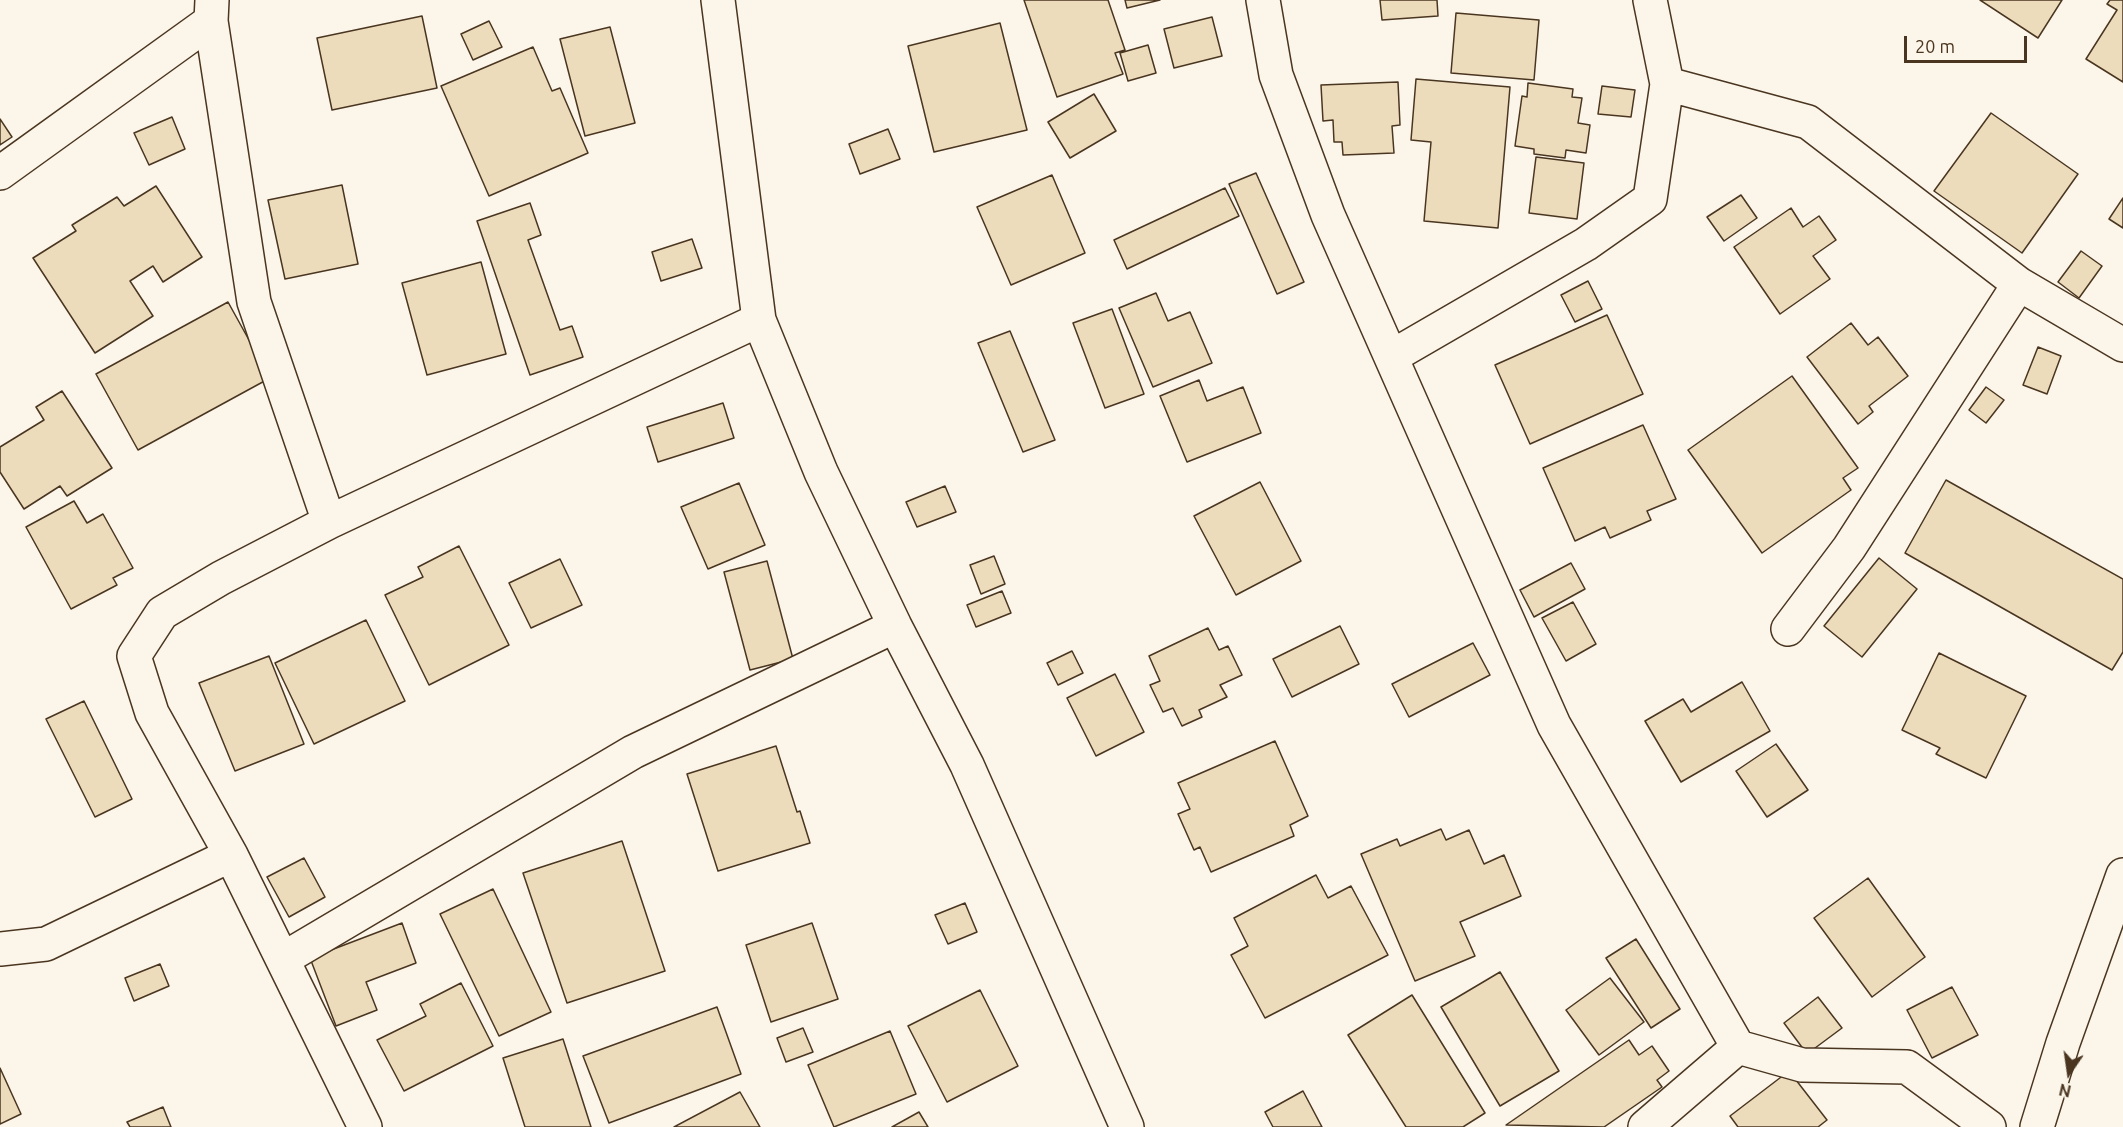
<!DOCTYPE html>
<style>
body{margin:0}
#map{position:relative;width:2123px;height:1127px;overflow:hidden;background:#fbf6e9;font-family:Ubuntu,sans-serif}
canvas{display:block}
.north{position:absolute;left:2039px;top:1043px;width:60px;height:60px;-webkit-text-stroke:4px #fbf6e9;paint-order:stroke;rotate:193deg;font-size:16px;font-weight:700;line-height:24px;text-align:center;color:#4a3520}
.north::after{content:'';display:block;margin:auto;width:21px;height:27px;background:#4a3520;clip-path:polygon(50% 0,100% 100%,50% 72%,0 100%)}
.scale{position:absolute;left:1904px;top:36px;width:123px;height:27px;box-sizing:border-box;border:3px solid #4a3520;border-top:0;padding-left:8px;font-size:18px;line-height:21px;white-space:nowrap;color:#4a3520;-webkit-text-stroke:4px #fbf6e9;paint-order:stroke}
</style>
<div id="map">
<canvas width="2123" height="1127"></canvas>
<div class="north">N</div>
<div class="scale">20 m</div>
</div>
<script>
const ctx = document.querySelector('canvas').getContext('2d');
ctx.lineJoin = 'round';
function paint(path, color) {
  ctx.fillStyle = color;
  ctx.fill(path, 'evenodd');
}
function trace(path, color, width, dash) {
  ctx.strokeStyle = color;
  ctx.lineWidth = width;
  ctx.lineCap = dash ? 'butt' : 'round';
  ctx.setLineDash(dash || []);
  ctx.stroke(path);
}
const building = new Path2D(`
 M 1024,0 L 1108,0 L 1125,50 L 1115,53 L 1123,74 L 1057,97 Z
 M 1125,0 L 1160,0 L 1127,8 Z
 M 1380,0 L 1437,0 L 1438,16 L 1382,20 Z
 M 1980,0 L 2062,0 L 2038,38 Z
 M 2110,0 L 2123,0 L 2123,82 L 2086,59 L 2117,10 L 2107,4 Z
 M 1456,13 L 1539,20 L 1534,80 L 1451,73 Z
 M 422,16 L 437,88 L 332,110 L 317,38 Z
 M 1212,17 L 1222,56 L 1174,68 L 1164,29 Z
 M 489,21 L 502,47 L 473,60 L 461,34 Z
 M 1000,23 L 1027,130 L 934,152 L 908,46 Z
 M 610,27 L 635,123 L 585,136 L 560,39 Z
 M 1148,45 L 1156,73 L 1128,81 L 1120,53 Z
 M 533,47 L 552,91 L 560,88 L 588,153 L 489,196 L 441,86 Z
 M 1416,79 L 1510,87 L 1498,228 L 1424,221 L 1431,142 L 1411,140 Z
 M 1398,82 L 1400,125 L 1392,126 L 1394,153 L 1343,155 L 1342,142 L 1334,142 L 1333,120 L 1323,121 L 1321,85 Z
 M 1528,83 L 1573,89 L 1572,97 L 1582,98 L 1578,123 L 1590,125 L 1586,153 L 1566,150 L 1565,158 L 1534,154 L 1534,149 L 1515,146 L 1522,96 L 1527,97 Z
 M 1602,86 L 1635,90 L 1631,117 L 1598,114 Z
 M 1094,94 L 1116,131 L 1070,158 L 1048,122 Z
 M 1991,113 L 2078,174 L 2022,253 L 1934,191 Z
 M 172,117 L 185,149 L 149,165 L 134,133 Z
 M 0,119 L 12,137 L 0,145 Z
 M 888,129 L 900,159 L 860,174 L 849,144 Z
 M 1536,157 L 1584,163 L 1577,219 L 1529,213 Z
 M 1256,173 L 1304,282 L 1277,294 L 1229,184 Z
 M 1052,175 L 1085,253 L 1011,285 L 977,207 Z
 M 342,185 L 358,264 L 285,279 L 268,200 Z
 M 156,186 L 202,257 L 163,282 L 153,266 L 130,281 L 153,316 L 95,353 L 33,258 L 76,231 L 72,225 L 117,197 L 124,206 Z
 M 1225,188 L 1239,216 L 1127,269 L 1114,240 Z
 M 1741,195 L 1757,218 L 1724,241 L 1707,217 Z
 M 2123,198 L 2123,228 L 2109,219 Z
 M 530,203 L 541,235 L 528,240 L 560,330 L 572,326 L 583,357 L 530,375 L 477,221 Z
 M 1791,208 L 1803,227 L 1819,216 L 1836,240 L 1813,256 L 1830,279 L 1780,314 L 1734,247 Z
 M 692,239 L 702,268 L 661,281 L 652,252 Z
 M 2081,251 L 2102,266 L 2079,298 L 2058,282 Z
 M 481,262 L 506,354 L 427,375 L 402,283 Z
 M 1588,281 L 1602,309 L 1575,322 L 1561,295 Z
 M 1156,293 L 1168,321 L 1190,312 L 1212,363 L 1153,387 L 1119,308 Z
 M 228,302 L 270,378 L 138,450 L 96,374 Z
 M 1112,309 L 1144,394 L 1105,408 L 1073,323 Z
 M 1607,315 L 1643,394 L 1530,444 L 1495,365 Z
 M 1851,323 L 1868,345 L 1878,337 L 1908,376 L 1869,406 L 1873,412 L 1858,424 L 1807,357 Z
 M 1010,331 L 1055,440 L 1023,452 L 978,343 Z
 M 2038,347 L 2061,356 L 2047,394 L 2023,385 Z
 M 1792,376 L 1858,468 L 1843,478 L 1851,490 L 1762,553 L 1688,450 Z
 M 1199,380 L 1207,401 L 1243,387 L 1261,433 L 1187,462 L 1160,396 Z
 M 1986,387 L 2004,400 L 1986,423 L 1969,410 Z
 M 62,391 L 112,468 L 67,496 L 60,486 L 24,509 L 0,472 L 0,447 L 44,420 L 36,407 Z
 M 723,403 L 734,438 L 658,462 L 647,427 Z
 M 1643,425 L 1676,499 L 1647,511 L 1651,520 L 1610,538 L 1605,527 L 1575,541 L 1543,468 Z
 M 1946,480 L 2123,579 L 2123,652 L 2112,670 L 1905,553 Z
 M 1260,482 L 1301,561 L 1236,595 L 1194,516 Z
 M 739,483 L 765,545 L 708,569 L 681,507 Z
 M 945,486 L 956,512 L 917,527 L 906,502 Z
 M 74,501 L 87,523 L 103,514 L 133,568 L 113,578 L 117,585 L 71,609 L 26,527 Z
 M 459,546 L 509,645 L 429,685 L 385,595 L 423,577 L 418,567 Z
 M 994,556 L 1005,584 L 981,594 L 970,565 Z
 M 1879,558 L 1917,589 L 1862,657 L 1824,626 Z
 M 560,559 L 582,605 L 531,628 L 509,583 Z
 M 767,561 L 793,659 L 750,670 L 724,572 Z
 M 1571,563 L 1585,589 L 1534,617 L 1520,590 Z
 M 1002,591 L 1011,613 L 976,627 L 967,605 Z
 M 1573,602 L 1596,644 L 1566,661 L 1542,618 Z
 M 366,620 L 405,701 L 314,744 L 275,663 Z
 M 1340,626 L 1359,664 L 1292,697 L 1273,659 Z
 M 1208,628 L 1219,650 L 1228,646 L 1242,675 L 1220,685 L 1227,697 L 1199,710 L 1202,717 L 1182,726 L 1173,708 L 1163,712 L 1150,685 L 1160,681 L 1149,656 Z
 M 1473,643 L 1490,675 L 1409,717 L 1392,684 Z
 M 1072,651 L 1083,673 L 1058,685 L 1047,663 Z
 M 1939,653 L 2026,696 L 1986,778 L 1936,754 L 1940,748 L 1902,730 Z
 M 269,656 L 304,744 L 235,771 L 199,683 Z
 M 1115,674 L 1144,732 L 1096,756 L 1067,698 Z
 M 1742,682 L 1770,731 L 1681,782 L 1645,721 L 1683,699 L 1691,712 Z
 M 84,701 L 132,799 L 95,817 L 46,719 Z
 M 1275,741 L 1308,816 L 1290,825 L 1294,836 L 1211,872 L 1200,847 L 1194,850 L 1178,814 L 1190,809 L 1178,783 Z
 M 1776,744 L 1808,790 L 1767,817 L 1736,771 Z
 M 776,746 L 797,812 L 800,811 L 810,843 L 718,871 L 687,774 Z
 M 1441,829 L 1446,840 L 1469,830 L 1484,864 L 1504,855 L 1521,896 L 1460,922 L 1475,956 L 1415,981 L 1361,854 L 1397,839 L 1400,846 Z
 M 622,841 L 665,971 L 567,1003 L 523,873 Z
 M 304,858 L 325,897 L 289,917 L 267,877 Z
 M 1316,875 L 1328,898 L 1351,886 L 1388,955 L 1265,1018 L 1231,955 L 1248,946 L 1234,918 Z
 M 1868,878 L 1925,957 L 1872,997 L 1814,918 Z
 M 493,889 L 551,1012 L 499,1036 L 440,914 Z
 M 965,903 L 977,932 L 948,944 L 935,915 Z
 M 402,923 L 416,963 L 366,982 L 377,1010 L 336,1026 L 310,958 Z
 M 812,923 L 838,999 L 771,1022 L 746,945 Z
 M 1636,939 L 1680,1009 L 1651,1028 L 1606,958 Z
 M 160,964 L 169,986 L 134,1001 L 125,978 Z
 M 1500,972 L 1559,1071 L 1500,1106 L 1441,1007 Z
 M 1610,978 L 1644,1022 L 1599,1055 L 1566,1010 Z
 M 461,983 L 493,1046 L 404,1091 L 377,1040 L 426,1016 L 420,1004 Z
 M 1952,987 L 1978,1035 L 1932,1058 L 1907,1010 Z
 M 980,990 L 1018,1066 L 947,1102 L 908,1026 Z
 M 1412,995 L 1485,1113 L 1463,1127 L 1406,1127 L 1348,1035 Z
 M 1818,997 L 1842,1028 L 1807,1054 L 1784,1023 Z
 M 717,1007 L 741,1074 L 609,1123 L 583,1056 Z
 M 803,1028 L 813,1052 L 786,1062 L 777,1038 Z
 M 890,1031 L 916,1094 L 834,1127 L 808,1065 Z
 M 563,1039 L 591,1127 L 525,1127 L 503,1058 Z
 M 1629,1040 L 1639,1055 L 1652,1046 L 1669,1071 L 1657,1080 L 1662,1087 L 1604,1127 L 1506,1125 Z
 M 0,1068 L 21,1114 L 0,1124 Z
 M 1789,1071 L 1827,1120 L 1818,1127 L 1738,1127 L 1730,1116 Z
 M 1303,1091 L 1322,1127 L 1273,1127 L 1265,1112 Z
 M 740,1092 L 760,1127 L 674,1127 Z
 M 163,1107 L 171,1127 L 130,1127 L 127,1122 Z
 M 919,1112 L 928,1127 L 892,1127 Z`);
paint(building, '#ecdcbc');
trace(building, '#4a3520', 1.5);
const street = new Path2D(`
 M 212,0 L 211,21 L 254,302 L 329,522
 M 718,0 L 759,320 L 821,472 L 895,626 L 967,765 L 1127,1127
 M 1263,0 L 1276,75 L 1328,215 L 1554,725 L 1738,1047
 M 1667,84 L 1808,122 L 2019,284 L 2123,345
 M 0,173 L 211,21
 M 1391,357 L 1586,244 L 1650,199 L 1667,84 L 1650,0
 M 1788,629 L 1849,548 L 2019,284
 M 0,949 L 46,944 L 231,855
 M 283,959 L 633,752 L 895,626
 M 365,1127 L 231,855 L 152,713 L 134,656 L 162,613 L 221,578 L 329,522 L 759,320
 M 1645,1127 L 1738,1047 L 1802,1065 L 1907,1067 L 1989,1127
 M 2037,1127 L 2063,1043 L 2123,875`);
trace(street, '#4a3520', 36);
trace(street, '#fbf6e9', 33);
</script>
